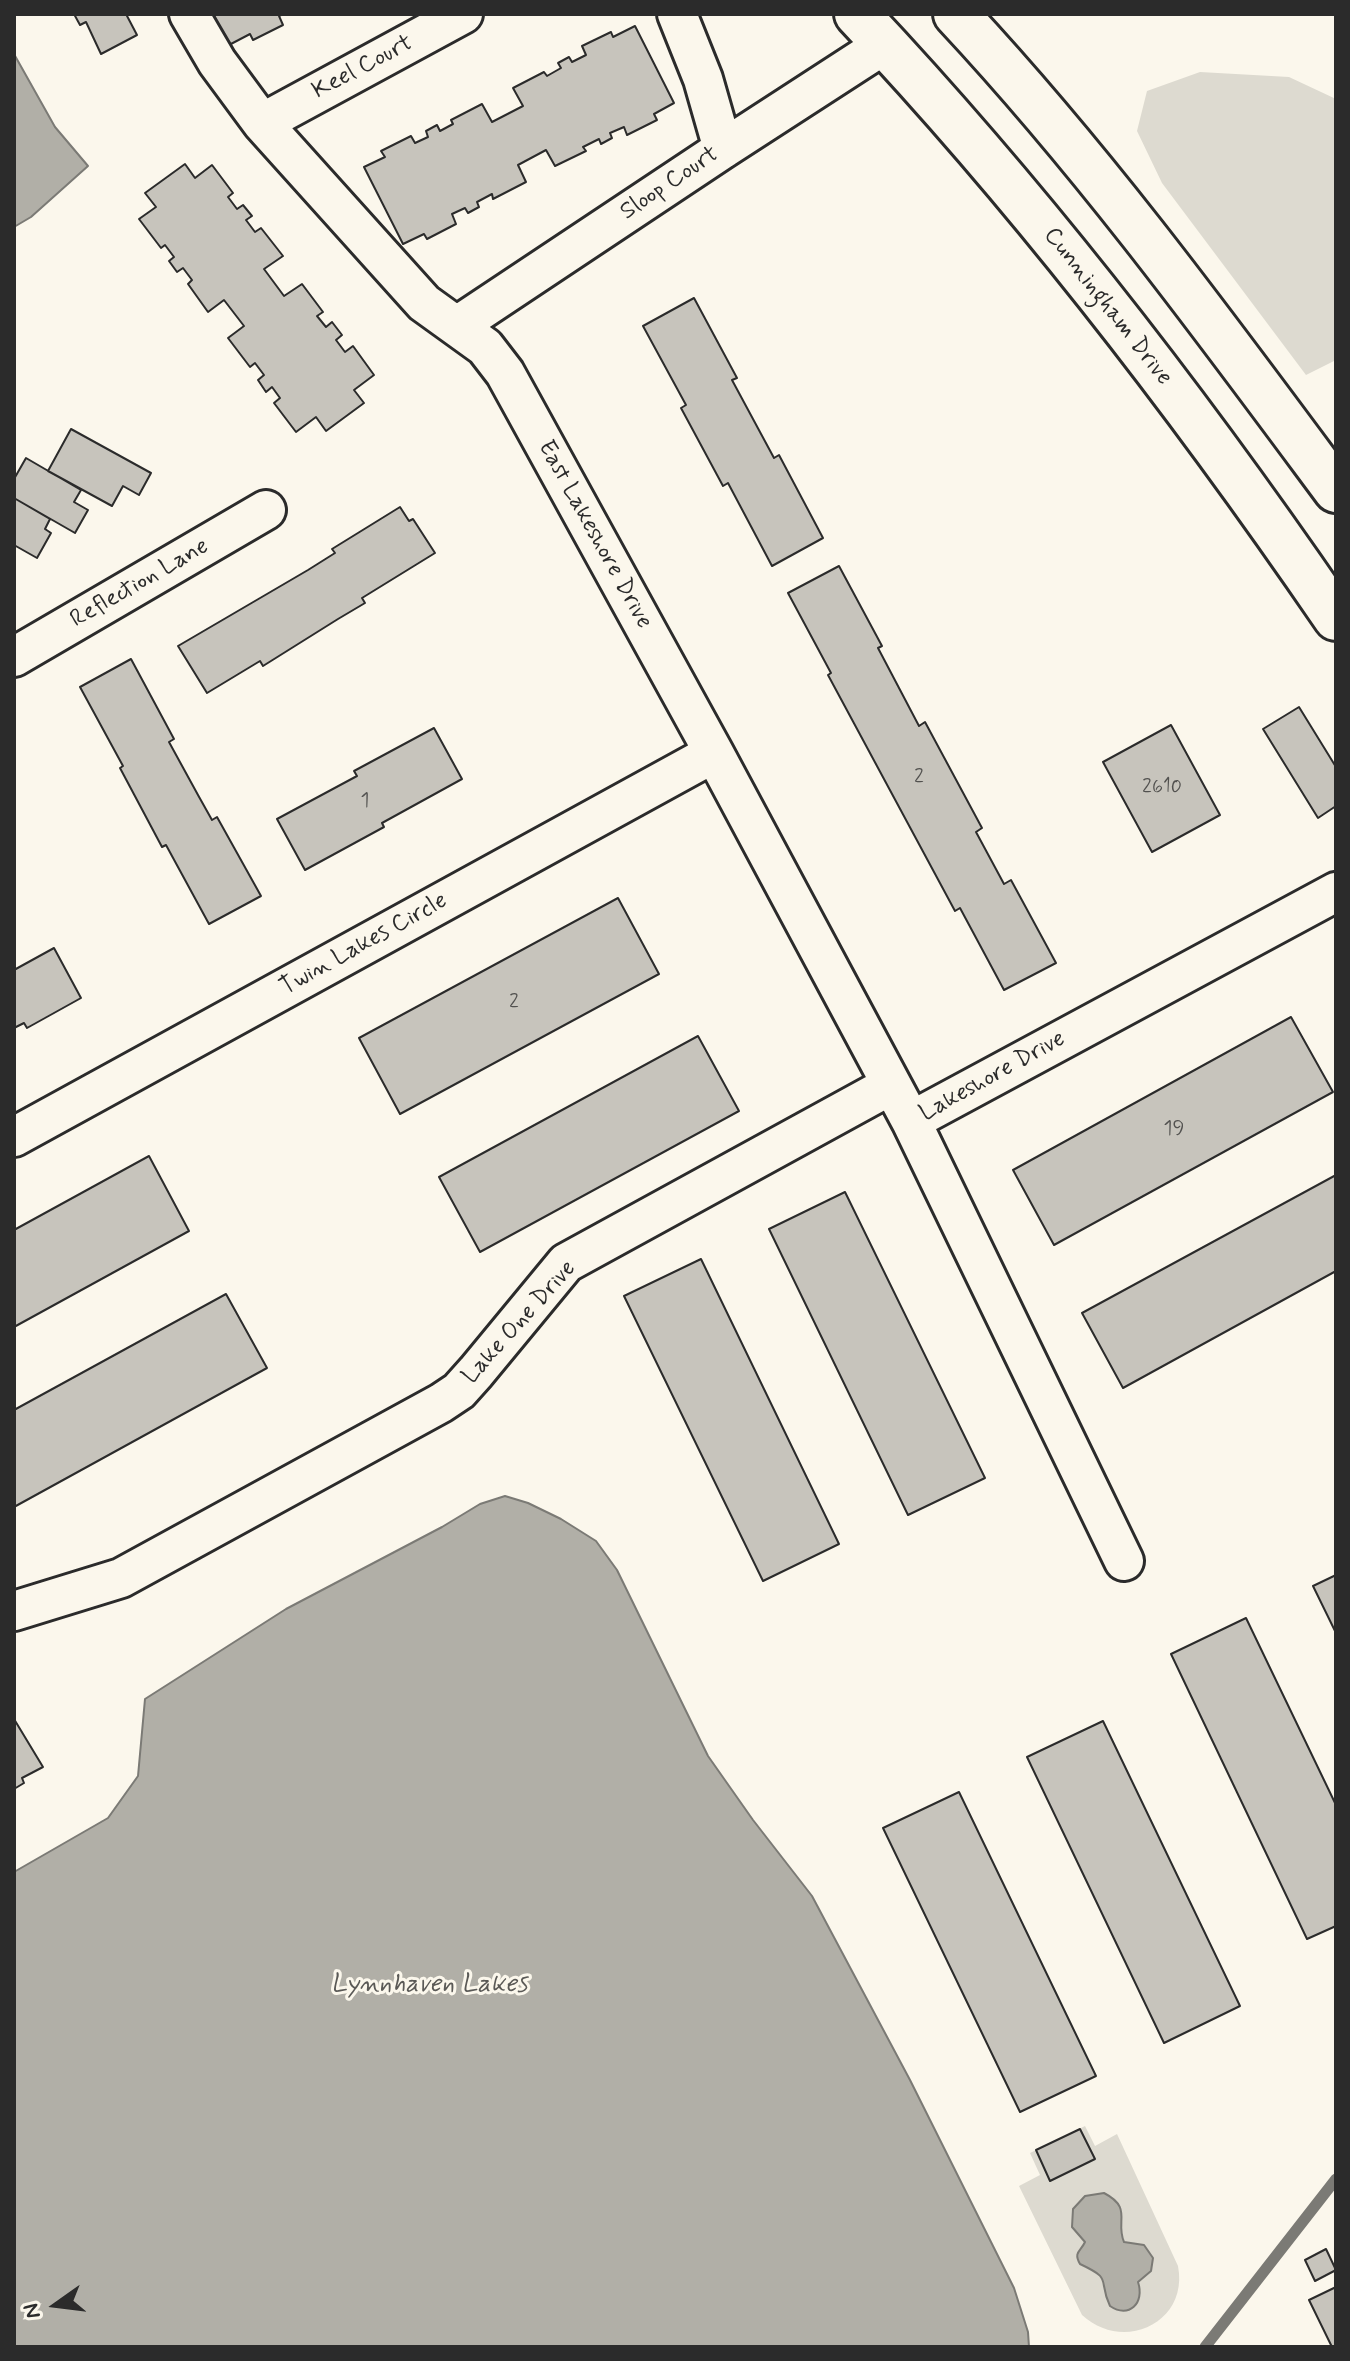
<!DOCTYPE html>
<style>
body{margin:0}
#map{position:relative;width:1350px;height:2361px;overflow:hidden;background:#fbf7ec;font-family:Mynerve,sans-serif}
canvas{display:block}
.frame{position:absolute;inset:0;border:16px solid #2b2b2b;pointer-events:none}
.north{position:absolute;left:16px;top:2265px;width:80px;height:80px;-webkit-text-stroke:6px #fbf7ec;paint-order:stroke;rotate:256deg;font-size:22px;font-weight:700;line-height:32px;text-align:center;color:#2b2b2b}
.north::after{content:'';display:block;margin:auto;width:28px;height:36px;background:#2b2b2b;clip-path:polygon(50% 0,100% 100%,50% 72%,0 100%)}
</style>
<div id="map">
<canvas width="1350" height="2361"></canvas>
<div class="frame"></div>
<div class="north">N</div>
</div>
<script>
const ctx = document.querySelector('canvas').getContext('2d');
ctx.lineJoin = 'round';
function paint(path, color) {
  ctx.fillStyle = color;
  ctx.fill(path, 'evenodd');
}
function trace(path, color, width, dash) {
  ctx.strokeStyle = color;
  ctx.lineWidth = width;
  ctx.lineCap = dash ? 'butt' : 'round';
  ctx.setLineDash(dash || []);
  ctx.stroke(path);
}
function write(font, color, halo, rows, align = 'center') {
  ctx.font = font + ' Mynerve,sans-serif';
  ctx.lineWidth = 6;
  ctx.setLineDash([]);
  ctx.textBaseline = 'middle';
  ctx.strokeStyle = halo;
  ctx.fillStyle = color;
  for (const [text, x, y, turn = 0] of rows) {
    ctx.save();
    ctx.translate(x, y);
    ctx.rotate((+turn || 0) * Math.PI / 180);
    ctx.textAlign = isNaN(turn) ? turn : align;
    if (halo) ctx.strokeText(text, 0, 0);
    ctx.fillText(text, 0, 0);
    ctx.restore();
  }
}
paint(new Path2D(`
 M 1200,72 L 1289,77 L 1336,99 L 1336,360 L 1306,375 L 1162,183 L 1137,131 L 1147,91 Z
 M 1085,2126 L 1095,2146 L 1117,2134 L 1178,2266 C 1189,2323 1123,2353 1082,2315 L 1019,2186 L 1040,2175 L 1030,2153 Z`), '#dddad0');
const water = new Path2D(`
 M 14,54 L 55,127 L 88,166 L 31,217 L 14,227 Z
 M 505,1496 L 528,1503 L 561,1519 L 596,1541 L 617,1570 L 708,1756 L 753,1820 L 812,1896 L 910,2080 L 1014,2288 L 1028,2332 L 1029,2347 L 14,2347 L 14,1872 L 108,1818 L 138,1776 L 145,1699 L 286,1609 L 442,1527 L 480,1504 Z
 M 1104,2193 C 1133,2208 1115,2221 1124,2242 L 1144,2245 L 1153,2258 L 1151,2271 L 1138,2282 C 1145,2303 1129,2319 1110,2306 C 1097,2278 1114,2280 1080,2264 C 1073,2252 1081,2251 1085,2242 L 1072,2227 L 1073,2209 L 1085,2196 Z`);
paint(water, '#b1afa7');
trace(water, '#7b7a75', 2);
trace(new Path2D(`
 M 1205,2347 L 1336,2179`), '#7b7a75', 11);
const building = new Path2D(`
 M 74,14 L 126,14 L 137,35 L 101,54 L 86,22 L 80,25 Z
 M 213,14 L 283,14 L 279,16 L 283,25 L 253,40 L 250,34 L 229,45 Z
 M 635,26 L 674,103 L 654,114 L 657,120 L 627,135 L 624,127 L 610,133 L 612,138 L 601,144 L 599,139 L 583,147 L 586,151 L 555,166 L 546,150 L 518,165 L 526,182 L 493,199 L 492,194 L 477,202 L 479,207 L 468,213 L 465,208 L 452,214 L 456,224 L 427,239 L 424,234 L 403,244 L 364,167 L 385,157 L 381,151 L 411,136 L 415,143 L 428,137 L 426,131 L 437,125 L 440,131 L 453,124 L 451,120 L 482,104 L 492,122 L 523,106 L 513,88 L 544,72 L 547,76 L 561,68 L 558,63 L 569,57 L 572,62 L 586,55 L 582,46 L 611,32 L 613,37 Z
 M 185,164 L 195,178 L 212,165 L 233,193 L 228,197 L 237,209 L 243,205 L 252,216 L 246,220 L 255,232 L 261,228 L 283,256 L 264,269 L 284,296 L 302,284 L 323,312 L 317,316 L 326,327 L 332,322 L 342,335 L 336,340 L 345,352 L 353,346 L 374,375 L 354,390 L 364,403 L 326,431 L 316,417 L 296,432 L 274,403 L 280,398 L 272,387 L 266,392 L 258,380 L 264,375 L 255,363 L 250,367 L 228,338 L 244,326 L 224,300 L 208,312 L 188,284 L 192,280 L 183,268 L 177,272 L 169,261 L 174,257 L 165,245 L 161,248 L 139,219 L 156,207 L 145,193 Z
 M 694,298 L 737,378 L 732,380 L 774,458 L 779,455 L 823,538 L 772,566 L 728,483 L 723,486 L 681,408 L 686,405 L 643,326 Z
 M 71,429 L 151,473 L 139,495 L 123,486 L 112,506 L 48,471 Z
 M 26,458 L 81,490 L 74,502 L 88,510 L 75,533 L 14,498 L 14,479 Z
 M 14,498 L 50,519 L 45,529 L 51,533 L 37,558 L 14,545 Z
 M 400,507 L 409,521 L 413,519 L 435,553 L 362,598 L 365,603 L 338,619 L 263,666 L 260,661 L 207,693 L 178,646 L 308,570 L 335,553 L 332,549 Z
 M 839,566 L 882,646 L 878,648 L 919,726 L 925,722 L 982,828 L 976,832 L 1004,884 L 1011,880 L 1056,963 L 1004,990 L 960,908 L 955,911 L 828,675 L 831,673 L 788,593 Z
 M 131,659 L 174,739 L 169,742 L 198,795 L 212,820 L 217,817 L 261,896 L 209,924 L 166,845 L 162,847 L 120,768 L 123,766 L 80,687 Z
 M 1299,707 L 1336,767 L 1336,806 L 1318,818 L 1263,729 Z
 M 1171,725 L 1220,815 L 1152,852 L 1103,762 Z
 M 434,728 L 462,779 L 382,823 L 384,827 L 305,870 L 277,819 L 357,776 L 354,771 Z
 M 618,898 L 659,974 L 400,1114 L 359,1038 Z
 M 54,948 L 81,998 L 27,1028 L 24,1023 L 14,1028 L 14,970 Z
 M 1291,1017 L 1333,1092 L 1054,1245 L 1013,1170 Z
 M 698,1036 L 739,1111 L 480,1252 L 439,1177 Z
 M 149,1156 L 189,1231 L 14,1327 L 14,1230 Z
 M 1336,1175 L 1336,1271 L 1123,1388 L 1082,1313 Z
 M 845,1192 L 985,1478 L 908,1515 L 769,1229 Z
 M 701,1259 L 839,1544 L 763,1581 L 624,1296 Z
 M 226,1294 L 267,1368 L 14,1507 L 14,1410 Z
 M 1336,1575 L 1336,1633 L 1313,1586 Z
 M 1246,1618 L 1336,1805 L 1336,1926 L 1307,1939 L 1171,1654 Z
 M 14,1719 L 43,1767 L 22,1778 L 24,1783 L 14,1789 Z
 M 1103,1721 L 1240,2006 L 1164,2043 L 1027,1757 Z
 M 959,1792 L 1096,2076 L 1020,2112 L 883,1828 Z
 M 1080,2129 L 1095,2159 L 1050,2181 L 1036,2150 Z
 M 1326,2249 L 1336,2270 L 1315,2281 L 1305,2260 Z
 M 1336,2287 L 1336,2347 L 1332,2347 L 1309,2300 Z`);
paint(building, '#c7c4bc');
trace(building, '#2b2b2b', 2);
const minor = new Path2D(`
 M 189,14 L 217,62 L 262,123 L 424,303 L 485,347 L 505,373 L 714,753 L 911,1121 L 1124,1561
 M 677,14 L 703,79 L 723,149
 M 262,123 L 463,14
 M 457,326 L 723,149 L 885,44
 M 14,657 L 266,510
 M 911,1121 L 1336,892
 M 14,1137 L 714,753
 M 14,1611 L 121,1578 L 441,1403 L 459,1391 L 476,1372 L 566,1263 L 891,1085`);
const secondary = new Path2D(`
 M 857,14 C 1033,201 1191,406 1336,618
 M 956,14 C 1095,163 1215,327 1336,490`);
trace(minor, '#2b2b2b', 44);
trace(secondary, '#2b2b2b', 50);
trace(minor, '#fbf7ec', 38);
trace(secondary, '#fbf7ec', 44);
write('20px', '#52514f', null, [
 ["2",919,778],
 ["2610",1162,788],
 ["1",365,802],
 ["2",514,1003],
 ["19",1174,1130]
]);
write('24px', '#2b2b2b', '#fbf7ec', [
 ["Keel Court",363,68,-28],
 ["Sloop Court",670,184,-34],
 ["Cunningham Drive",1107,307,52],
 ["East Lakeshore Drive",594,535,61],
 ["Reflection Lane",140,584,-30],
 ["Twin Lakes Circle",364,945,-29],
 ["Lakeshore Drive",993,1077,-29],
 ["Lake One Drive",520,1323,-48]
]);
write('italic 26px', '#5a5956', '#fbf7ec', [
 ["Lynnhaven Lakes",429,1986]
]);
</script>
